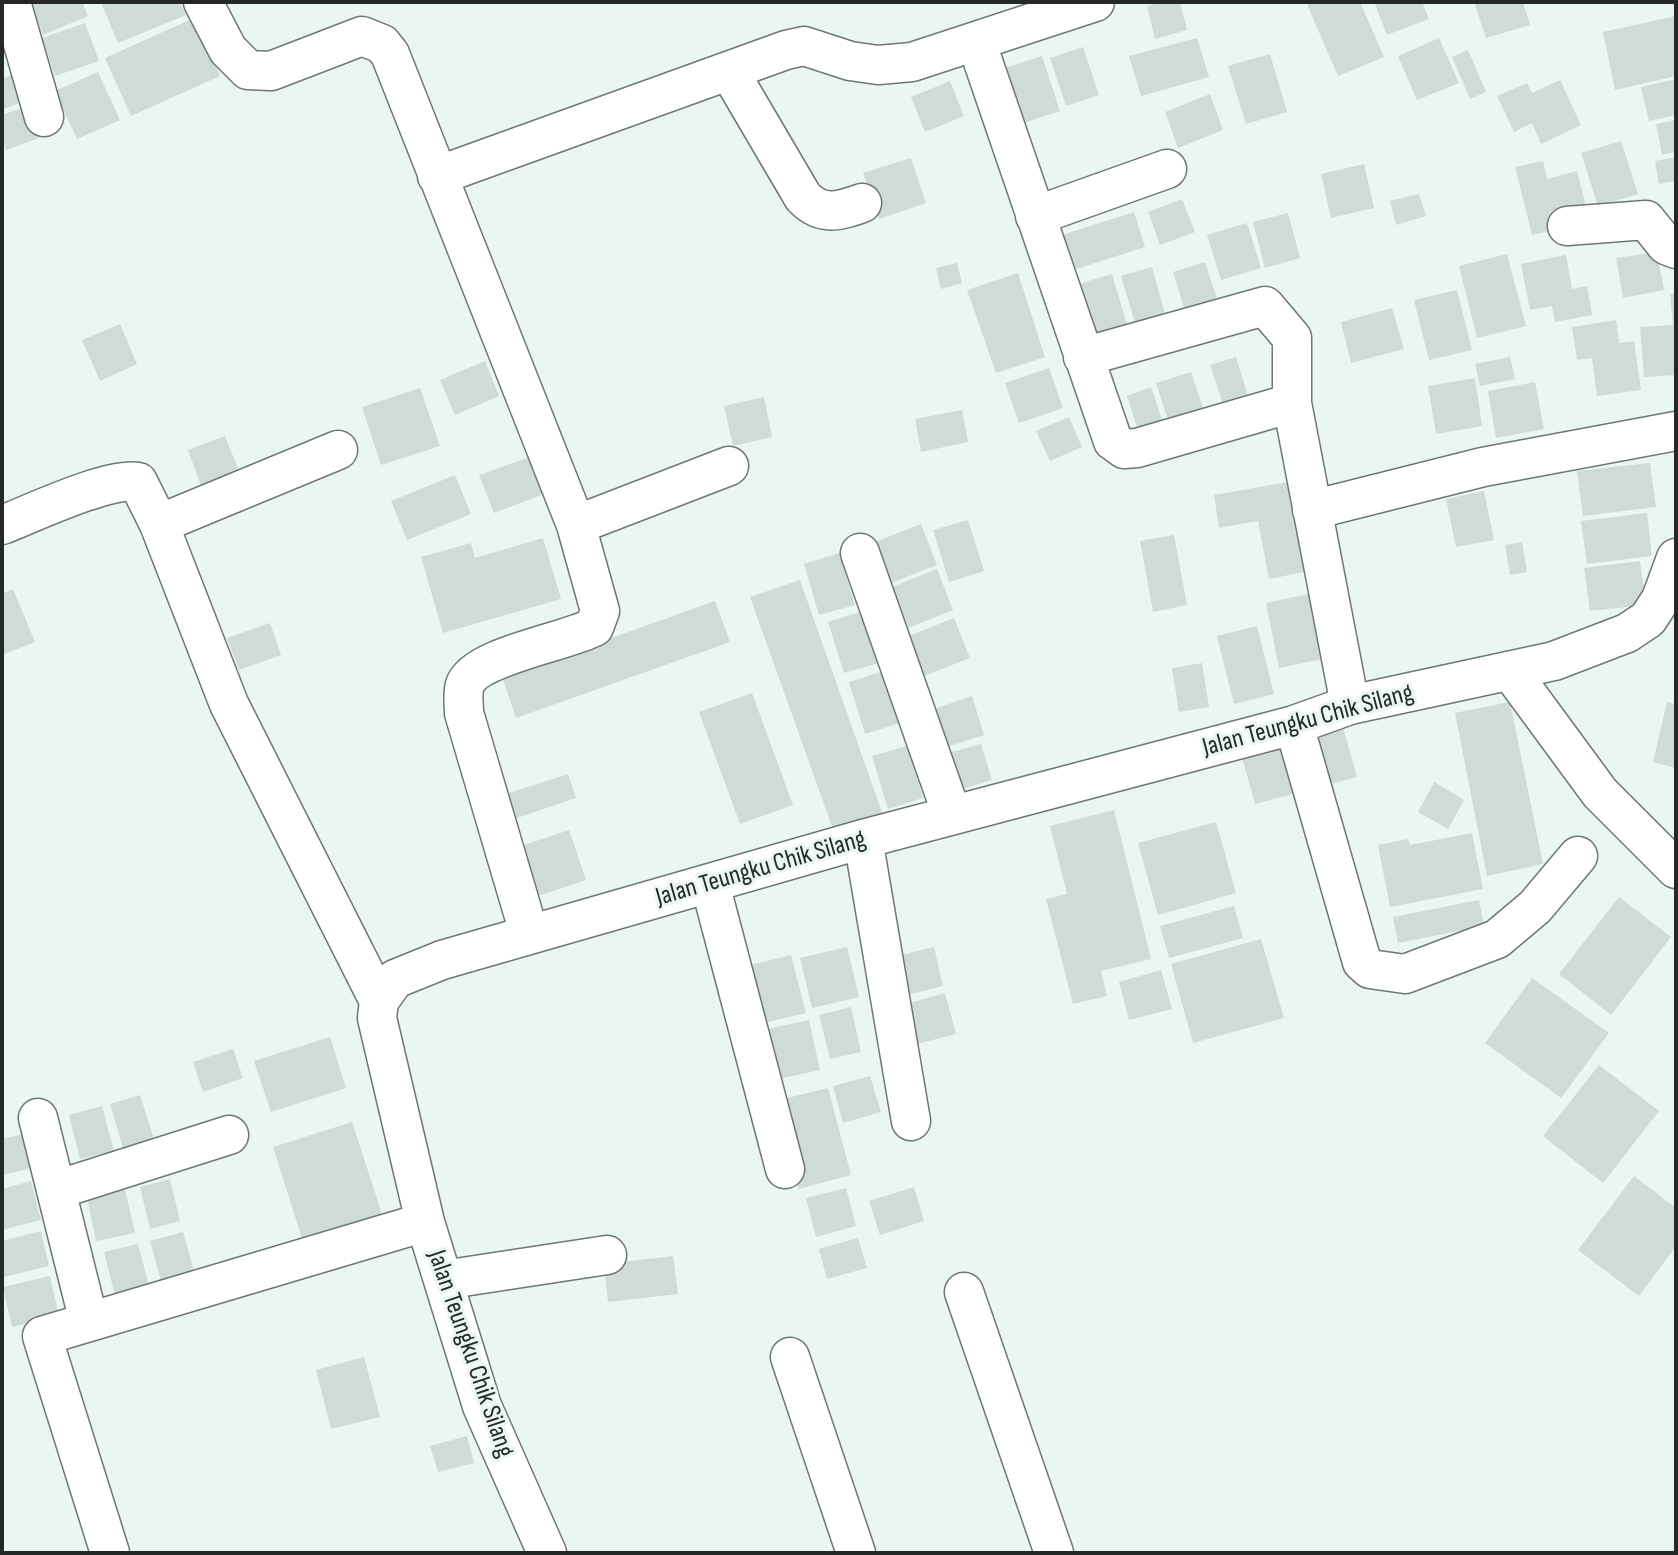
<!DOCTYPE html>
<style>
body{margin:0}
#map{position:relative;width:1678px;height:1555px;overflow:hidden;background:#e9f6f2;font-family:"Sofia Sans Condensed",sans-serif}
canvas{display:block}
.frame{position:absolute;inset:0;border:4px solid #242827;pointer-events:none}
</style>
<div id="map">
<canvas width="1678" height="1555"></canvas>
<div class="frame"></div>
</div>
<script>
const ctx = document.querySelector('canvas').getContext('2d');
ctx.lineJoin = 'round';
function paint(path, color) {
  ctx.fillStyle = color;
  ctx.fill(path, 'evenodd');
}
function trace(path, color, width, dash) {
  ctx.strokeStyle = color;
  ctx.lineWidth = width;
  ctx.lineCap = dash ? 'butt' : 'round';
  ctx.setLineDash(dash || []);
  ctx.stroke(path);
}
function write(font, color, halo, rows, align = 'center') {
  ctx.font = font + ' "Sofia Sans Condensed",sans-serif';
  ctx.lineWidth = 6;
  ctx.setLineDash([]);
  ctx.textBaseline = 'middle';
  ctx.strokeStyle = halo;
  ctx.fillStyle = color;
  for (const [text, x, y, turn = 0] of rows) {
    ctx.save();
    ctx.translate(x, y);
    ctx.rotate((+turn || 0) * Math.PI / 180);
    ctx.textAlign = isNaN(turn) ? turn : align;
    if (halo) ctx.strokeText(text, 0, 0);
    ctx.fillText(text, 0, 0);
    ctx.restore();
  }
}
paint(new Path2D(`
 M 29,2 L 82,2 L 88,16 L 43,35 Z
 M 101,2 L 180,2 L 186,15 L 118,43 Z
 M 1164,2 L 1180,2 L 1187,30 L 1155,39 L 1147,6 Z
 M 1306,2 L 1360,2 L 1384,57 L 1338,76 Z
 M 1374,2 L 1422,2 L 1429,19 L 1387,35 Z
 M 1474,2 L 1523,2 L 1530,25 L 1486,38 Z
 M 1676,16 L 1676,76 L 1615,90 L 1603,32 Z
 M 194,18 L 220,76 L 131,116 L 105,58 Z
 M 85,23 L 99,61 L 55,76 L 42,38 Z
 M 1197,38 L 1209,77 L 1141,96 L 1129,56 Z
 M 1439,38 L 1459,83 L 1417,100 L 1398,56 Z
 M 1083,47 L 1099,95 L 1066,106 L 1050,58 Z
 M 1468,50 L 1486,92 L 1470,99 L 1452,57 Z
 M 1270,54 L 1287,112 L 1246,124 L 1228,66 Z
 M 1042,56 L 1060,111 L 1017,125 L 998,70 Z
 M 24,70 L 34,97 L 2,110 L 2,79 Z
 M 98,72 L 120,120 L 77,139 L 55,91 Z
 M 1676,79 L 1676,115 L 1649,121 L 1641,87 Z
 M 1560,80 L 1581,125 L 1541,144 L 1532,123 L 1514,132 L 1497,96 L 1527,83 L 1532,93 Z
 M 950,81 L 964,116 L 925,132 L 911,97 Z
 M 1210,94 L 1223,130 L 1178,148 L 1165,112 Z
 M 35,103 L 47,135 L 6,150 L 2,138 L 2,115 Z
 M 1676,120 L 1676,152 L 1662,155 L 1656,124 Z
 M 1621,141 L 1638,194 L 1598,206 L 1581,153 Z
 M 1676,157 L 1676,181 L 1659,184 L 1655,161 Z
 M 911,158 L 926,203 L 879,219 L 863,173 Z
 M 1543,161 L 1547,179 L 1577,171 L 1588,214 L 1560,229 L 1532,235 L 1515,167 Z
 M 1364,164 L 1374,208 L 1331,218 L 1321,174 Z
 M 1419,194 L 1426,216 L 1396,225 L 1390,201 Z
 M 1182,199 L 1195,232 L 1160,245 L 1148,212 Z
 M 1134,212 L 1145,247 L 1067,272 L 1056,237 Z
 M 1288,213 L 1300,258 L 1265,268 L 1253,222 Z
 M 1247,223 L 1261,268 L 1221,280 L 1207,235 Z
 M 1657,252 L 1664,290 L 1623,298 L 1616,258 Z
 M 1507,254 L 1526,326 L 1477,338 L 1459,266 Z
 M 1566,255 L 1572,289 L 1587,286 L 1592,315 L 1555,322 L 1552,306 L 1530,310 L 1521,264 Z
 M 1205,262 L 1219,305 L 1186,314 L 1173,272 Z
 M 957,263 L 962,283 L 941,289 L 936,268 Z
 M 1152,267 L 1165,314 L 1135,323 L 1121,276 Z
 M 1018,273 L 1045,357 L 996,373 L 967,290 Z
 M 1112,274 L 1130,335 L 1093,346 L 1075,285 Z
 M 1457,290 L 1472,350 L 1429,360 L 1414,300 Z
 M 1676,293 L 1676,375 L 1644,377 L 1640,327 L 1673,325 L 1670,294 Z
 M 1392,308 L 1404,349 L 1351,363 L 1341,322 Z
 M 1616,320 L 1619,343 L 1634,341 L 1641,390 L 1597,396 L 1592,358 L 1577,360 L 1572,327 Z
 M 120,324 L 137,364 L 100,381 L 82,340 Z
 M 1236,357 L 1248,396 L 1223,404 L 1210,365 Z
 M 1510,357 L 1515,379 L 1480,386 L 1475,364 Z
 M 485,361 L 499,396 L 455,415 L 440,380 Z
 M 1049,368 L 1063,408 L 1019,423 L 1005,383 Z
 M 1191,372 L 1207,420 L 1172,432 L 1156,383 Z
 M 1475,378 L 1482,426 L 1436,434 L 1428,386 Z
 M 1535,382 L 1544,429 L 1496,438 L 1488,391 Z
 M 1151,387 L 1165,428 L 1140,436 L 1127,396 Z
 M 420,388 L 440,446 L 381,465 L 362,407 Z
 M 764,397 L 772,437 L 733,446 L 724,406 Z
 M 962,410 L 968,442 L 921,452 L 915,419 Z
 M 1069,417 L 1082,447 L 1050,461 L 1036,431 Z
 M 225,436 L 241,476 L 203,491 L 188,450 Z
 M 530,457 L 544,494 L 494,513 L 479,475 Z
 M 1650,463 L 1656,507 L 1583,516 L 1577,471 Z
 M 455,475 L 471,514 L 407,540 L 391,501 Z
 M 1288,482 L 1304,572 L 1269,579 L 1258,521 L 1219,528 L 1214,495 Z
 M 1484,491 L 1494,540 L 1456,547 L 1446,499 Z
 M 1647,513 L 1652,556 L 1587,564 L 1581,521 Z
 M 968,520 L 984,571 L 949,582 L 933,530 Z
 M 921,524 L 937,565 L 891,583 L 875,542 Z
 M 1174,535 L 1187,605 L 1153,612 L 1140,541 Z
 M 543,538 L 561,599 L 443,633 L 421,557 L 471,543 L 475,558 Z
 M 1522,542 L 1527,572 L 1510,575 L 1505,545 Z
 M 839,553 L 855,605 L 819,615 L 804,564 Z
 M 1640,561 L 1646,605 L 1590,611 L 1584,568 Z
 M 937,569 L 953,610 L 908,628 L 892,587 Z
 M 800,580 L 883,815 L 834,832 L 750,597 Z
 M 13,589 L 35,642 L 2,655 L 2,594 Z
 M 1318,592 L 1332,657 L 1279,668 L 1266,603 Z
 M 715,601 L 730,642 L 516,718 L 502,677 Z
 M 863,611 L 879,663 L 844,673 L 828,622 Z
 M 954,618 L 970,658 L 924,676 L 909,636 Z
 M 270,623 L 281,655 L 239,670 L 227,638 Z
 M 1257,626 L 1274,694 L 1234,704 L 1217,636 Z
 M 1202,663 L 1209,707 L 1179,712 L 1172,668 Z
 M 884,671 L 900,723 L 865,734 L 849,682 Z
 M 752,693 L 793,805 L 740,824 L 699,712 Z
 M 972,696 L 984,735 L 944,748 L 931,710 Z
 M 1510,702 L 1543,864 L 1487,876 L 1455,713 Z
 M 1667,702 L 1676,704 L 1676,768 L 1653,762 Z
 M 1342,724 L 1357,777 L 1323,786 L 1308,733 Z
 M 981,744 L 992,780 L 952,792 L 941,755 Z
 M 907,746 L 923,798 L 888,809 L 872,756 Z
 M 1280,746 L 1293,794 L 1255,804 L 1242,757 Z
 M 568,774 L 576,798 L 514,819 L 506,794 Z
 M 1434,782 L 1464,800 L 1448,829 L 1418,812 Z
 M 1114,810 L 1151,959 L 1101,971 L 1107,996 L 1073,1004 L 1046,899 L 1067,894 L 1050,826 Z
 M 1216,822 L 1236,893 L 1158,915 L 1138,843 Z
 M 569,830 L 586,880 L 538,896 L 521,846 Z
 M 1472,833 L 1483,889 L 1390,907 L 1378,845 L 1408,839 L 1410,845 Z
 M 1619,897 L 1671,937 L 1611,1015 L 1559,974 Z
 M 1479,900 L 1484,926 L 1398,943 L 1393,917 Z
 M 1234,906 L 1243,938 L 1169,958 L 1160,926 Z
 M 1261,939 L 1284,1018 L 1193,1043 L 1171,964 Z
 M 847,947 L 859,997 L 812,1008 L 800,958 Z
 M 934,947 L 943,986 L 899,997 L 889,958 Z
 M 791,955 L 806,1013 L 751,1026 L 738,968 Z
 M 1161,970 L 1172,1009 L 1129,1020 L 1119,982 Z
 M 1532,978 L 1609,1033 L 1561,1098 L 1485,1043 Z
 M 945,993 L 956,1034 L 917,1044 L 906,1004 Z
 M 851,1007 L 861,1052 L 830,1059 L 819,1015 Z
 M 809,1020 L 820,1070 L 765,1082 L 754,1032 Z
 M 330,1037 L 346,1088 L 271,1112 L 254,1061 Z
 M 233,1049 L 243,1078 L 203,1092 L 193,1062 Z
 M 1599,1065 L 1659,1111 L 1603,1183 L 1543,1136 Z
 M 870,1076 L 881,1112 L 843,1123 L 833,1086 Z
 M 828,1088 L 851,1175 L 799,1189 L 775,1101 Z
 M 140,1095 L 154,1139 L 123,1148 L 110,1104 Z
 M 102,1106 L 114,1151 L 80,1159 L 69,1115 Z
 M 352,1122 L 386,1226 L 306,1251 L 273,1147 Z
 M 23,1134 L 32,1168 L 2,1175 L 2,1139 Z
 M 1634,1176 L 1676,1208 L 1676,1246 L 1639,1296 L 1578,1250 Z
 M 170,1179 L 180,1221 L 150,1229 L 140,1187 Z
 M 31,1181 L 41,1220 L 2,1230 L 2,1189 Z
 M 914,1187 L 924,1221 L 880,1235 L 869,1201 Z
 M 846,1188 L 856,1226 L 816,1237 L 806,1198 Z
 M 125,1189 L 135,1233 L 96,1241 L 87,1197 Z
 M 41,1231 L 49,1266 L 4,1277 L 2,1241 Z
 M 183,1232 L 196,1278 L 163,1288 L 150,1241 Z
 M 858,1238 L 867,1268 L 827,1279 L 819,1249 Z
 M 138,1244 L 150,1290 L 116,1299 L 104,1252 Z
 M 673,1256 L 678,1294 L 608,1302 L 604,1264 Z
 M 50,1276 L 59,1316 L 12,1327 L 3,1287 Z
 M 364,1357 L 380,1417 L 331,1429 L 316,1370 Z
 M 467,1436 L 474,1463 L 438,1472 L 430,1446 Z`), '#cfdbd8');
const minor = new Path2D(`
 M 11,2 L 44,117
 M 203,2 L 228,50 L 248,70 L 271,71 L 362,36 L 382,44 L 390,54 L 576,525 L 600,611 L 594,627 C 566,642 475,656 465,685 C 462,693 464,704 464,713 L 529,933
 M 976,41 L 1113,441 L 1124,449 L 1137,448 L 1292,403
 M 729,71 L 803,197 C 822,217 839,211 862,203
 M 437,176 L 786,50 L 804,46 L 850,61 L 878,65 L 912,62 L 1095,2
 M 1035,216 L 1167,169
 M 1567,226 L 1646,220 L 1666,245 L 1676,249
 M 1083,357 L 1265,306 L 1292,338 L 1292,403 L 1350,705
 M 1312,510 L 1483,467 L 1676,431
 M 159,524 L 338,450
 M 2,525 C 33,513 108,477 138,482 L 159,524 L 229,704 L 379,1001
 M 576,525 L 729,466
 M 860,553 L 952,815
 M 1511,672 L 1600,793 L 1676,869
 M 1294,725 L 1362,962 L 1370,969 L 1405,974 L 1497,939 L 1535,907 L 1578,856
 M 863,839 L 911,1121
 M 710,884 L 785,1169
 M 38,1118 L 89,1322
 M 56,1190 L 229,1135
 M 443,1280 L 607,1255
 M 964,1292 L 1054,1553
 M 790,1357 L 856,1553
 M 110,1553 L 42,1336 L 425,1222
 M 547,1553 L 482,1406 L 425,1222 L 377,1018 L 379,1001 L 395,979 L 442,960 L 863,839 L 1294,725 L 1350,705 L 1554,661 L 1627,633 L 1648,619 L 1661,599 L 1676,558`);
trace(minor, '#6d7875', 41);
trace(minor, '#fff', 38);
write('26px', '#242827', '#e9f6f2', [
 ["Jalan Teungku Chik Silang",1308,721,-15],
 ["Jalan Teungku Chik Silang",761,869,-16],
 ["Jalan Teungku Chik Silang",470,1354,71]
]);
</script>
